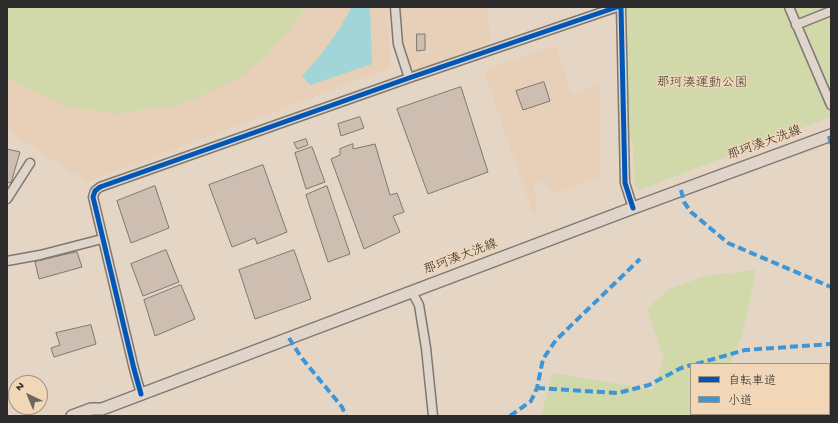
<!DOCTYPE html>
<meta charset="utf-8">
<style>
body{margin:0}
#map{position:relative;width:838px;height:423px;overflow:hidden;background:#e4d5c5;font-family:"Gochi Hand","Klee One",sans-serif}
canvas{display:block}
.frame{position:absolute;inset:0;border:8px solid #2b2b2b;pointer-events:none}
.legend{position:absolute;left:690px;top:363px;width:140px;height:52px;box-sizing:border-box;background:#f1d6b8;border:1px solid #a29280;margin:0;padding:5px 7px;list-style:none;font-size:12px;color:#2b2b2b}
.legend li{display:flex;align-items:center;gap:8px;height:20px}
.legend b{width:20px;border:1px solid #a29280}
.north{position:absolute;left:8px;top:375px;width:40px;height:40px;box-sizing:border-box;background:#f1d6b8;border:1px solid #a29280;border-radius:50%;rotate:316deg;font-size:11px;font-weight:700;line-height:16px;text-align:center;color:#2b2b2b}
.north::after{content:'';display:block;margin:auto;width:14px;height:18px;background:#6c6661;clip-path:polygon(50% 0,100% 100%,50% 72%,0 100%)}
</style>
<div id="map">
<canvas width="838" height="423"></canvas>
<div class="frame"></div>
<ul class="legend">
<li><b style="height:5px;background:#0057b8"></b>自転車道</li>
<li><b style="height:5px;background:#3c96d7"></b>小道</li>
</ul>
<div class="north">N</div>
</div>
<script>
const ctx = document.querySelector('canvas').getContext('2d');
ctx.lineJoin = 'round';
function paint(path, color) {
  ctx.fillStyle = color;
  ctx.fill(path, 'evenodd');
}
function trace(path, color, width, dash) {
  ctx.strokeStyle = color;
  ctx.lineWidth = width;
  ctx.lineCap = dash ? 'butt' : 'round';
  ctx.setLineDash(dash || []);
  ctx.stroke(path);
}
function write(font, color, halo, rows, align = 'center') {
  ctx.font = font + ' "Gochi Hand","Klee One",sans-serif';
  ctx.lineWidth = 3;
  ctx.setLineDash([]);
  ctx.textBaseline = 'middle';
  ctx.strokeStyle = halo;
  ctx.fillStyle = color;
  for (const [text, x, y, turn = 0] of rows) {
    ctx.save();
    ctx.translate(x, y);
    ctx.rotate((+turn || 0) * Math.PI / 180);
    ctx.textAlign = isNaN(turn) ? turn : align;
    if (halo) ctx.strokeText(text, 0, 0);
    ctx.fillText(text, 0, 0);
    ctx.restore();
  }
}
paint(new Path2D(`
 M 7,7 L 388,7 L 390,68 L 87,182 L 7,130 Z
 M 399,7 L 488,7 L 490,42 L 418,72 L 405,69 L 399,33 Z
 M 555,45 L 572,94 L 599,83 L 601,176 L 555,194 L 545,181 L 533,185 L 538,212 L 533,214 L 484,71 Z`), '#e8d0b8');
paint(new Path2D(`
 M 7,7 L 305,7 L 293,26 L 267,55 L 242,76 L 203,95 L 178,105 L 115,114 L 67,106 L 23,87 L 7,77 Z
 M 621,7 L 831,7 L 831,117 L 639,190 L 635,186 L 633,147 L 624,114 Z
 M 756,270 L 743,333 L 730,364 L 691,364 L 691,414 L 747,414 L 748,416 L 541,416 L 552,373 L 653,390 L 664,358 L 647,308 L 670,289 L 704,276 Z`), '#d1d9aa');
paint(new Path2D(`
 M 352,7 L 370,7 L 372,64 L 310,85 L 302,76 C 322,55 338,33 352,7 Z`), '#a2d5d7');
const building = new Path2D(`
 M 417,34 L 425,34 L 425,50 L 417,51 Z
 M 544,82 L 550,101 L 523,110 L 516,91 Z
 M 461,87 L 488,172 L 428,194 L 397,109 Z
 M 360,117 L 364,128 L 341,136 L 338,124 Z
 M 306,139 L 308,145 L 297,149 L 294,143 Z
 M 353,144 L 353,149 L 375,144 L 390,195 L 397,193 L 404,212 L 393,216 L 400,232 L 364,249 L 331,159 L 340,155 L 340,149 Z
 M 312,147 L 325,182 L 306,189 L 295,153 Z
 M 7,149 L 20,152 L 11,183 L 7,182 Z
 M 263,165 L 287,232 L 257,244 L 255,238 L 232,247 L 209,185 Z
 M 155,186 L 169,228 L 131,243 L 117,201 Z
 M 327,186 L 350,254 L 328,262 L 306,195 Z
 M 166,250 L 179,282 L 143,296 L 131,264 Z
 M 294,250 L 311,299 L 255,319 L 239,270 Z
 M 77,252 L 82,267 L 39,279 L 35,262 Z
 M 181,285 L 195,319 L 155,336 L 144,300 Z
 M 91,325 L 96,344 L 54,357 L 51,348 L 60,345 L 56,333 Z`);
paint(building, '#cebeb2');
trace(building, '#7e7870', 1);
const minor = new Path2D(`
 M 395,7 L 398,44 L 409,78
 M 621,7 L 625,183 L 633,208
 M 789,7 L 831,105
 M 796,25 L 831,11
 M 7,199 L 30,163
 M 7,261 L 40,255 L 102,239
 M 412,292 L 419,305 L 426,348 L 433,416
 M 141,394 L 134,369 L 93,197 L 95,191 L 100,187 L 409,78 L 617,7`);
const major = new Path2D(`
 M 72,416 L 91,409 L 102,409 L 633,208 L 831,135`);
trace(minor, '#7e7870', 11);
trace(major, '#7e7870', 14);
trace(minor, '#dfd5ca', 8);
trace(major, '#e0d5c8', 11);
trace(new Path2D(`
 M 829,136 L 831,144
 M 681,190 L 684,202 L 691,212 L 728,243 L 831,287
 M 289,338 L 301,357 L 342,407 L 346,416
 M 696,364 L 745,350 L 831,344
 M 537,388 L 618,393 L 649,385 L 681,368 L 691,365
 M 510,416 L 531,401 L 537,388 L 543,359 L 556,340 L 640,259`), '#3c96d7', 4, [8, 4]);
trace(new Path2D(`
 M 621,7 L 625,183 L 633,208
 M 141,394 L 134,369 L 93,197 L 95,191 L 100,187 L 409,78 L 617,7`), '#0057b8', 5);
write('13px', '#42463b', '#f1d6b8', [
 ["那珂湊運動公園",702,84]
]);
write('13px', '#2b2b2b', '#f1d6b8', [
 ["那珂湊大洗線",765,144,-20],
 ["那珂湊大洗線",461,258,-21]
]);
</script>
